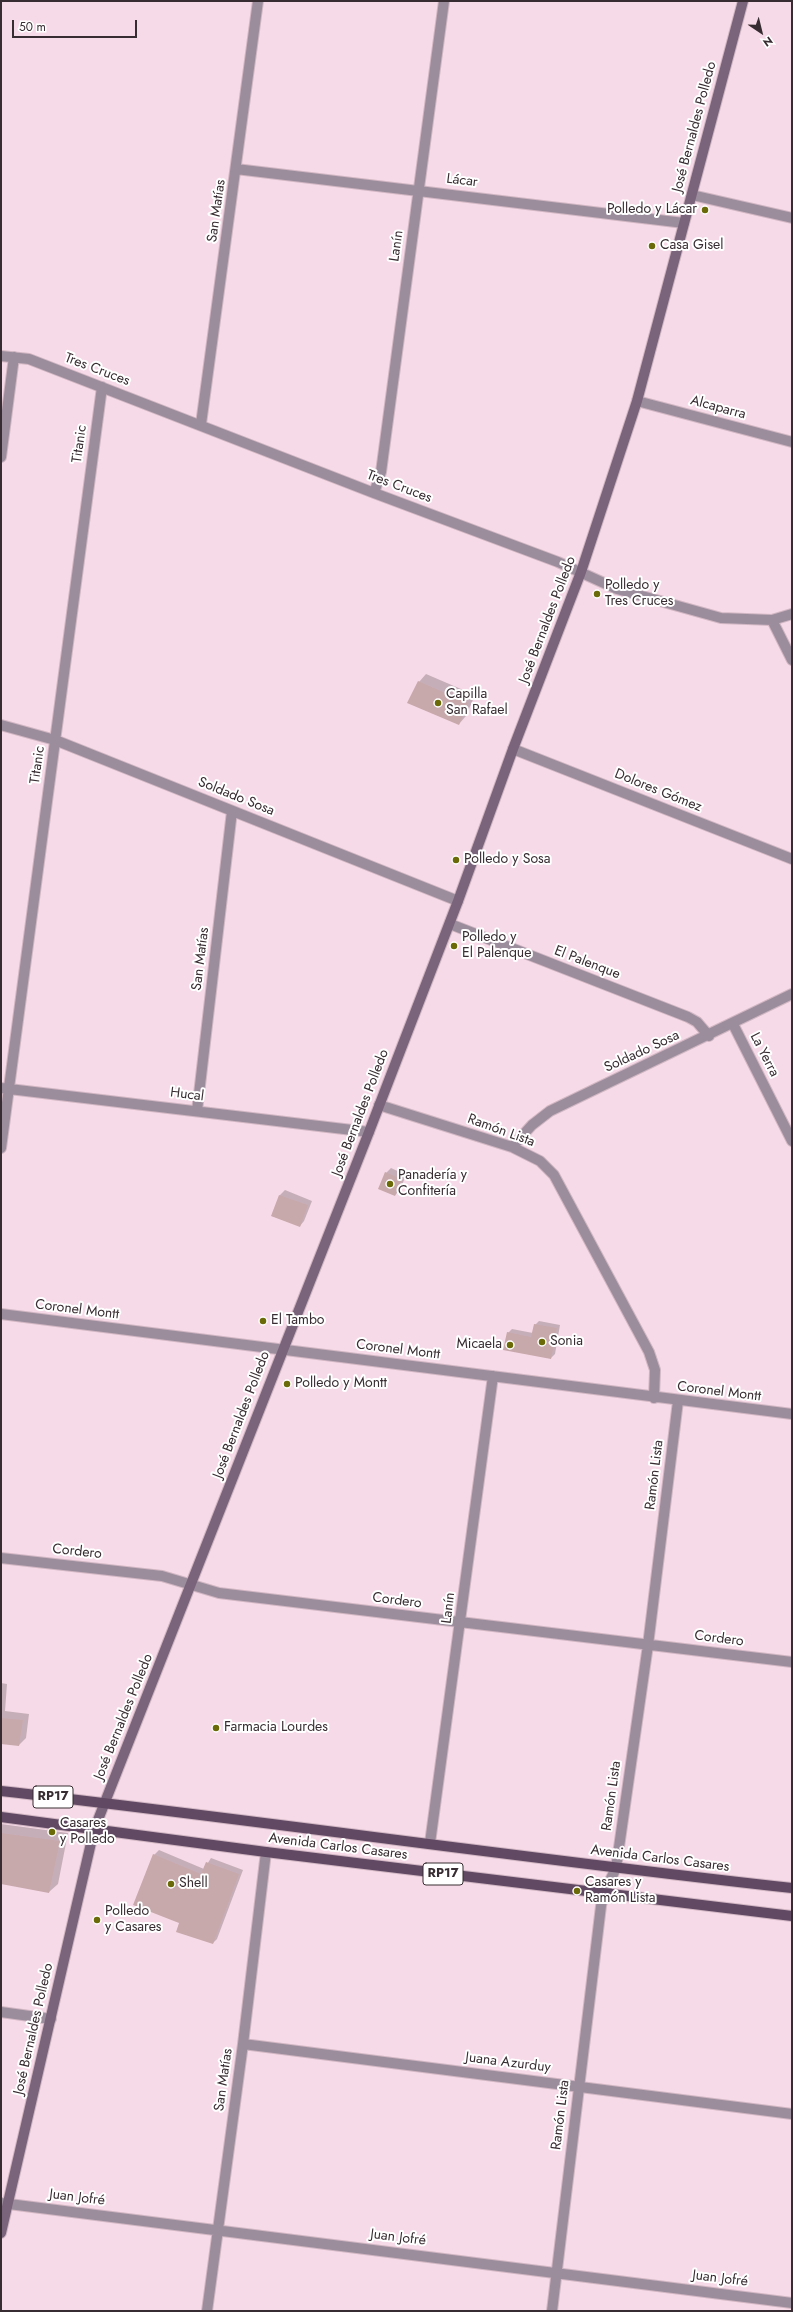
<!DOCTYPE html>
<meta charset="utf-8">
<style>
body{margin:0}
#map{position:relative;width:793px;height:2312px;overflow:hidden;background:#f7dae7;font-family:Jost,sans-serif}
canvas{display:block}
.frame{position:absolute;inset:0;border:2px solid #372c31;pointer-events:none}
.north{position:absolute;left:741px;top:12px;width:40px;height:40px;-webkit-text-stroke:3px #fff;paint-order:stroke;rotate:145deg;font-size:11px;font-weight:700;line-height:16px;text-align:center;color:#372c31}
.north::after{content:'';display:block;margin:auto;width:14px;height:18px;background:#372c31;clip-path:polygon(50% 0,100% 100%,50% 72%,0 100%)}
.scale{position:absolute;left:12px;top:20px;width:125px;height:18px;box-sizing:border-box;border:2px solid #372c31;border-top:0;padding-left:5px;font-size:12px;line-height:14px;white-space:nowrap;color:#372c31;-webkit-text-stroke:3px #fff;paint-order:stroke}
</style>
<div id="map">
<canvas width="793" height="2312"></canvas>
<div class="frame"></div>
<div class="north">N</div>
<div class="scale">50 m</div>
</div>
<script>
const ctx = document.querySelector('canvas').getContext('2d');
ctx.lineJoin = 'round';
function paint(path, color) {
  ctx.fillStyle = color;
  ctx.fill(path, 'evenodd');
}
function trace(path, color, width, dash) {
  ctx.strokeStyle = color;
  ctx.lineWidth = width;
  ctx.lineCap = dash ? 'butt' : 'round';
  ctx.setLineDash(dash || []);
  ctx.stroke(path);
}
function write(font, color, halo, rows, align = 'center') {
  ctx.font = font + ' Jost,sans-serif';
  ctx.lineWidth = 4;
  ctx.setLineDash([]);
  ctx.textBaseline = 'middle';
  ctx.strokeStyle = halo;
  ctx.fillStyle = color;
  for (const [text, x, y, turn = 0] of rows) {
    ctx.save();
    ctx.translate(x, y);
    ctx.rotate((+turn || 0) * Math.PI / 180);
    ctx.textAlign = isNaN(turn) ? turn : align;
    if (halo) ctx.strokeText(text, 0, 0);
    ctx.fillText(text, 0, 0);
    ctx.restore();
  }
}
paint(new Path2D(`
 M 426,674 L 475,695 L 466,716 L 459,724 L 419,682 Z
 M 391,1168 L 406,1175 L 400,1190 L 395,1195 L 386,1173 Z
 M 285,1190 L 312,1201 L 304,1221 L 300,1226 L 272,1216 L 280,1195 Z
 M 539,1321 L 560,1325 L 555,1354 L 551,1358 L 508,1333 L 512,1329 L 533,1333 L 535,1325 Z
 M 1,1683 L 7,1684 L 5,1711 L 29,1714 L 26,1738 L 19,1745 L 1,1743 Z
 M 1,1824 L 68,1833 L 58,1884 L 49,1892 L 1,1883 Z
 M 159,1850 L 204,1869 L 211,1858 L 243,1870 L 217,1939 L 213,1943 L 180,1923 L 154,1855 Z`), '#0003');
paint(new Path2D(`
 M 418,681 L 468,703 L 459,725 L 407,703 Z
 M 385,1172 L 402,1179 L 395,1196 L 378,1189 Z
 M 279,1195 L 308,1205 L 300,1227 L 271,1216 Z
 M 534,1324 L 557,1328 L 551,1359 L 503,1350 L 507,1332 L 531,1337 Z
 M 1,1718 L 23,1720 L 19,1746 L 1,1744 Z
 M 1,1833 L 60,1841 L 49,1893 L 1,1884 Z
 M 153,1854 L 201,1874 L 206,1862 L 239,1874 L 213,1944 L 176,1932 L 179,1923 L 133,1905 Z`), '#c7a8ab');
const street = new Path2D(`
 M 236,169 L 684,223
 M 692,195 L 792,218
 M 1,356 L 29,359 L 374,493 L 558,562 L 617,589 L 721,618 L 772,620 L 792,614
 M 637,401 L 792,442
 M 201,424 L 258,1
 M 1,457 L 14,357
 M 374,493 L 381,472 L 444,1
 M 772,620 L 792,660
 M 1,725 L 55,740 L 458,901
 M 513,749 L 792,859
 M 450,924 L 688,1017 L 697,1022 L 709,1036
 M 733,1024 L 792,1141
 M 1,1088 L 369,1132
 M 379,1105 L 512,1147 L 540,1161 L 554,1175 L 649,1352 L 655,1370 L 654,1398
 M 197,1111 L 232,811
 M 512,1147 L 532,1125 L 550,1111 L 792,994
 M 1,1148 L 102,387
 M 1,1314 L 792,1414
 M 1,1558 L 162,1576 L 219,1593 L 792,1662
 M 430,1843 L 493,1376
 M 1,2012 L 51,2019
 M 243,2044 L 792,2114
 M 1,2203 L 792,2303
 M 207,2311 L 243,2044 L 266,1852
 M 552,2311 L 601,1906 L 604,1893 L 616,1868 L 648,1645 L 678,1401`);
const secondary = new Path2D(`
 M 1,2233 L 94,1830 L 369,1132 L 458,901 L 513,749 L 581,572 L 637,401 L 743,1`);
const primary = new Path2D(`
 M 1,1791 C 265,1821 528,1859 792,1888
 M 1,1817 L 266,1852 L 792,1916`);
trace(street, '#d1b7c3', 12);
trace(secondary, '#d1b7c3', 12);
trace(primary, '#d1b7c3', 12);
trace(street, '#9c8d9d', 10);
trace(secondary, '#7a647b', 10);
trace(primary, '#614863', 10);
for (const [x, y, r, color] of [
 [705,210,4,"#6a6a08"],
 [652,246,4,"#6a6a08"],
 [597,594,4,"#6a6a08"],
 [438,703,4,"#6a6a08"],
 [456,860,4,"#6a6a08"],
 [454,946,4,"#6a6a08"],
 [390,1184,4,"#6a6a08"],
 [263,1321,4,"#6a6a08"],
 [542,1342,4,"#6a6a08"],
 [510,1345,4,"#6a6a08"],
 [287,1384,4,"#6a6a08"],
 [216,1728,4,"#6a6a08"],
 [52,1832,4,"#6a6a08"],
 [171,1884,4,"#6a6a08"],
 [577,1891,4,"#6a6a08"],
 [97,1920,4,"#6a6a08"]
]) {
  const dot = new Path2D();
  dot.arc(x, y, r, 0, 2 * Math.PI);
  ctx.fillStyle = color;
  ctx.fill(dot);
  trace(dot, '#fff', 1.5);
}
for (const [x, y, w] of [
 [53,1797,40],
 [443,1874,40]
]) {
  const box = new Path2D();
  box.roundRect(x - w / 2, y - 11, w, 22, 3);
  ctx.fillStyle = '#fff';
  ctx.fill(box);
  trace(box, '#372c31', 1);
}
write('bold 13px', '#372c31', null, [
 ["RP17",53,1797],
 ["RP17",443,1874]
]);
write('14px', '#372c31', '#fff', [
 ["José Bernaldes Polledo",695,127,-75],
 ["Lácar",462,181,7],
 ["San Matías",217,211,-82],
 ["Lanín",397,246,-82],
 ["Tres Cruces",97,370,21],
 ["Alcaparra",718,408,15],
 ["Titanic",80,444,-82],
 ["Tres Cruces",399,487,21],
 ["José Bernaldes Polledo",548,620,-69],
 ["Titanic",38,765,-82],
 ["Dolores Gómez",658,791,22],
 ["Soldado Sosa",236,797,22],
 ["San Matías",201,959,-83],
 ["El Palenque",587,963,21],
 ["Soldado Sosa",642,1052,-25],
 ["La Yerra",764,1055,63],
 ["Hucal",187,1095,7],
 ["José Bernaldes Polledo",361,1113,-69],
 ["Ramón Lista",501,1131,20],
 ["Coronel Montt",77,1310,7],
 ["Coronel Montt",398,1350,7],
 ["Coronel Montt",719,1392,7],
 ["José Bernaldes Polledo",242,1415,-69],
 ["Ramón Lista",655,1475,-83],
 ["Cordero",77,1552,6],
 ["Cordero",397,1601,7],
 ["Lanín",449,1608,-83],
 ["Cordero",719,1639,7],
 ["José Bernaldes Polledo",124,1717,-68],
 ["Ramón Lista",612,1796,-82],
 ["Avenida Carlos Casares",338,1847,7],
 ["Avenida Carlos Casares",660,1859,7],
 ["José Bernaldes Polledo",34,2029,-77],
 ["Juana Azurduy",508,2063,7],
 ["San Matías",224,2080,-82],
 ["Ramón Lista",561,2115,-83],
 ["Juan Jofré",77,2198,7],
 ["Juan Jofré",398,2238,7],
 ["Juan Jofré",720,2279,7]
]);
write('14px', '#372c31', '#fff', [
 ["Polledo y Lácar",697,210,"right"],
 ["Casa Gisel",660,246],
 ["Polledo y",605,586],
 ["Tres Cruces",605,602],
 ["Capilla",446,695],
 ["San Rafael",446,711],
 ["Polledo y Sosa",464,860],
 ["Polledo y",462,938],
 ["El Palenque",462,954],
 ["Panadería y",398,1176],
 ["Confitería",398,1192],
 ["El Tambo",271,1321],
 ["Sonia",550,1342],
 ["Micaela",502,1345,"right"],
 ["Polledo y Montt",295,1384],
 ["Farmacia Lourdes",224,1728],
 ["Casares",60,1824],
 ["y Polledo",60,1840],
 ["Casares y",585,1883],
 ["Ramón Lista",585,1899],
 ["Shell",179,1884],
 ["Polledo",105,1912],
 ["y Casares",105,1928]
], 'left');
</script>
